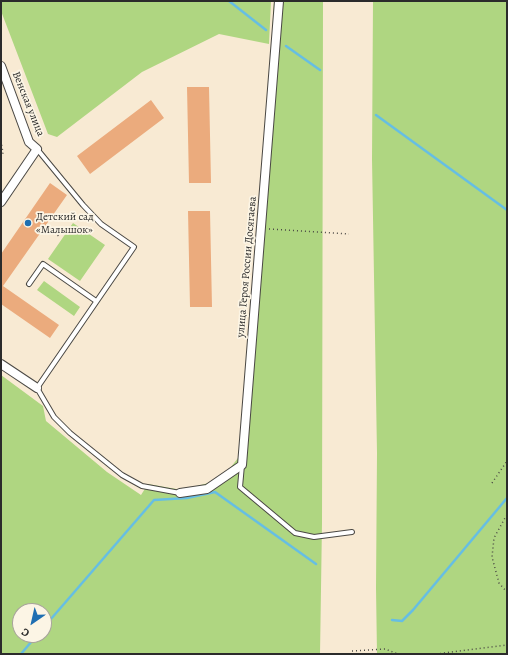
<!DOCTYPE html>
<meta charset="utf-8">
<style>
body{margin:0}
#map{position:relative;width:508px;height:655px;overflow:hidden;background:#f8ead3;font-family:Alegreya,serif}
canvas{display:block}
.frame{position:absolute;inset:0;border:2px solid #2b2b2b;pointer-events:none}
.north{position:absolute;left:12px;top:603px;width:40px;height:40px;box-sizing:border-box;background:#fcf5e5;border:1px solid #a8a49b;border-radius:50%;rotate:214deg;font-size:11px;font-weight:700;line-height:16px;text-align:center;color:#2b2b2b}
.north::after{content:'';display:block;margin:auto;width:14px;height:18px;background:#1f6fb2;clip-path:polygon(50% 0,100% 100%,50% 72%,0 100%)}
</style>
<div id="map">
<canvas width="508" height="655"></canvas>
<div class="frame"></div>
<div class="north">С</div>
</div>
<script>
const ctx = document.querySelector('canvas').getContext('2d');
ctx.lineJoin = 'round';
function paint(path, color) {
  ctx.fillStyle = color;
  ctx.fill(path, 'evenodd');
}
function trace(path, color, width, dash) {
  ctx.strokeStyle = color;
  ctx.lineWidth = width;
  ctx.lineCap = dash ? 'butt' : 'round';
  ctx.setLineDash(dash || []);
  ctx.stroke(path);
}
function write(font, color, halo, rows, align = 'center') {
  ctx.font = font + ' Alegreya,serif';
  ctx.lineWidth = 3.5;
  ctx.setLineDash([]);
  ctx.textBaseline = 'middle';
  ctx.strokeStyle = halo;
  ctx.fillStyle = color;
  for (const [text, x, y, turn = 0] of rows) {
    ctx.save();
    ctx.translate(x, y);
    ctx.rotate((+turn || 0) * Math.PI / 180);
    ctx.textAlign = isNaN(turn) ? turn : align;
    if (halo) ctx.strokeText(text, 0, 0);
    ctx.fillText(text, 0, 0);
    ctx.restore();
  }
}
paint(new Path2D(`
 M 1,1 L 271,1 L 269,44 L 219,34 L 142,72 L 57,137 L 48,134 L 1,11 Z
 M 274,1 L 323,1 L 322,523 L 320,654 L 1,654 L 1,375 L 43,406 L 46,421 L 107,472 L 141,495 L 148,484 L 182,490 L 212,482 L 227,472 L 238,458 L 246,459 ZM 20,611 L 44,611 L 44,635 L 20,635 Z
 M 373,1 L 507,1 L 507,654 L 377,654 L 376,588 L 377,453 L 372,159 Z
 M 73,223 L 105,245 L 80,281 L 48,259 Z
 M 44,281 L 80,307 L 74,316 L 37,290 Z`), '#afd681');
trace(new Path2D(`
 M 229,1 L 266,30
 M 286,46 L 320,70
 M 376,115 L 507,210
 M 392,620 L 402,621 L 413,610 L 507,498
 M 44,627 L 154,500 L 187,498 L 215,492 L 316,564
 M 21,654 L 37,635`), '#66bee3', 2.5);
paint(new Path2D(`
 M 187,87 L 209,87 L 211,183 L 189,183 Z
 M 151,100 L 164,118 L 90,174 L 77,156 Z
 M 50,183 L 67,195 L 3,286 L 59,325 L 50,338 L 1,304 L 1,254 Z
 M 188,211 L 210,211 L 212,307 L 190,307 Z`), '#ebab7d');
const service = new Path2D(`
 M 37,149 L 83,205 L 101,224 L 134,247 L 37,388 L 54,417 L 70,433 L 122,475 L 142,486 L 180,493
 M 29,284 L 43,264 L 96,301
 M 242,465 L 240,487 L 295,533 L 314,537 L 352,532`);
const minor = new Path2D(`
 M 1,66 L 29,142 L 37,149 L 1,202
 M 1,364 L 37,388
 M 180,493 L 207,489 L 242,465 L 279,1`);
trace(service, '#4a4844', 6);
trace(minor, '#4a4844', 10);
trace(new Path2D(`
 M 1,141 L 3,153 L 1,155
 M 48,228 L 60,237
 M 269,229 L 349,234
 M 492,483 L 507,461
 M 507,515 L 505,518 L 494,538 L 492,557 L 499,583 L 507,592
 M 352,651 L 385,649 L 398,654
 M 436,654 L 507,645`), '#4a4844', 1.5, [1, 3]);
trace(service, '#fff', 4);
trace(minor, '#fff', 8);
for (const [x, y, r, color] of [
 [28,223,4,"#1f6fb2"]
]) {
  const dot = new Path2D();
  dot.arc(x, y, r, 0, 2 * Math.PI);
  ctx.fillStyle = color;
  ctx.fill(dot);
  trace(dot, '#fcf5e5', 1.5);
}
write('11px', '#2b2b2b', '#fcf5e5', [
 ["Венская улица",28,104,68],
 ["улица Героя России Досягаева",247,267,-85]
]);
write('11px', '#2b2b2b', '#fcf5e5', [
 ["Детский сад",36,217],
 ["«Малышок»",36,230]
], 'left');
</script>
